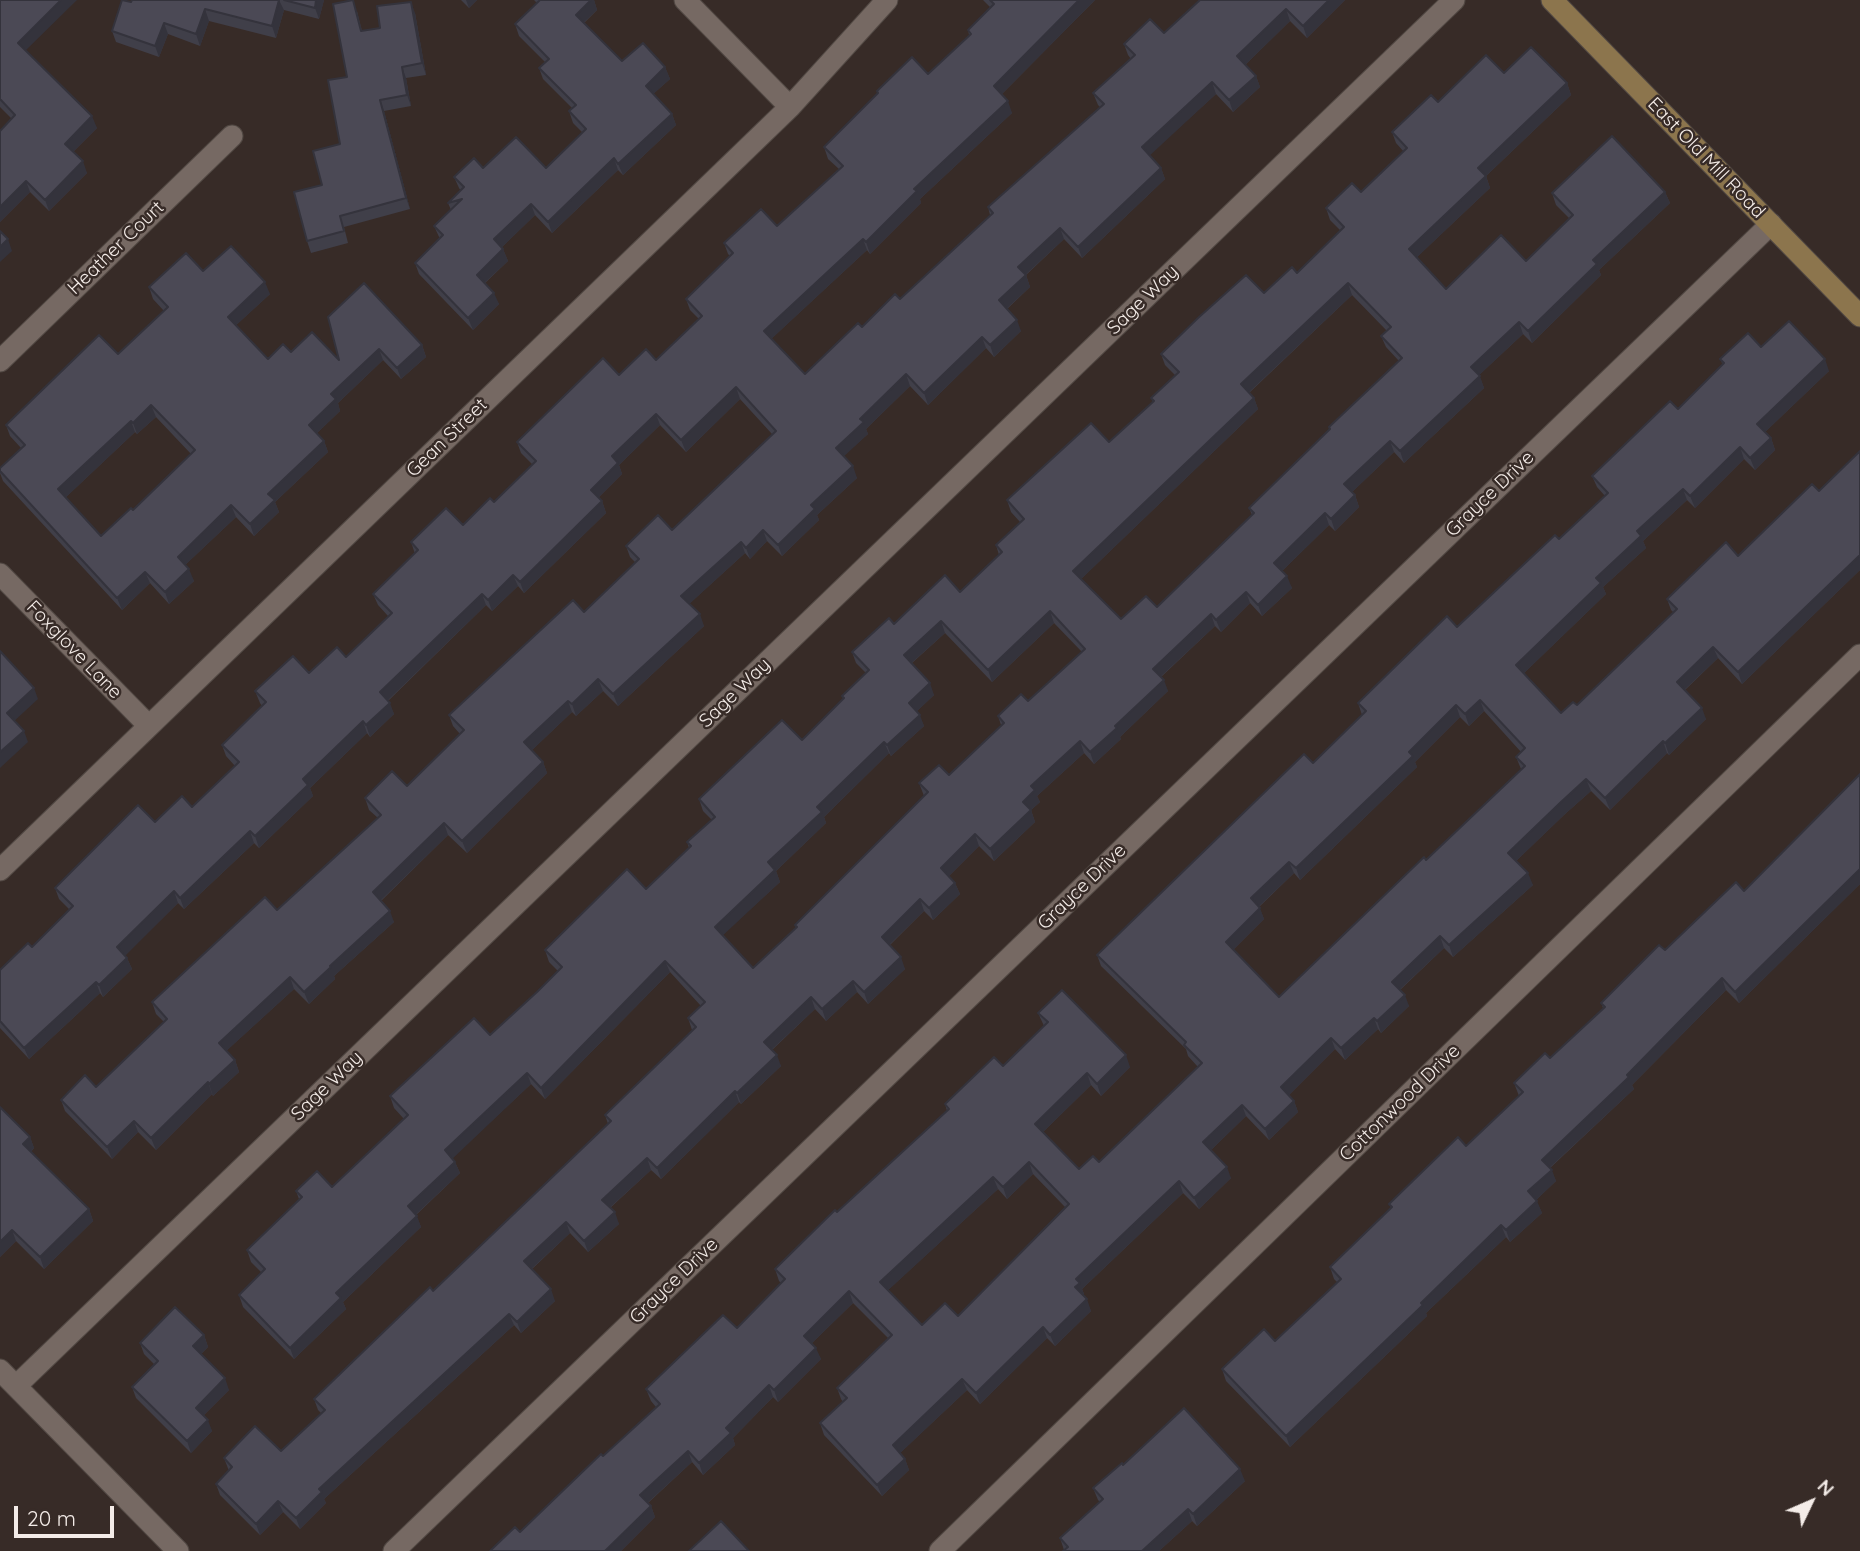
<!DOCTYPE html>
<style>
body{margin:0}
#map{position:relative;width:1860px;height:1551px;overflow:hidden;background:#372b27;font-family:Quicksand,sans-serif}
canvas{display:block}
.north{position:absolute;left:1776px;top:1467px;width:70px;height:70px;-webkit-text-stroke:5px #372b27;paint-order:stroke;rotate:46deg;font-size:19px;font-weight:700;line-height:28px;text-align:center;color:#f4ece8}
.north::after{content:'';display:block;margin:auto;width:24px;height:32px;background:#f4ece8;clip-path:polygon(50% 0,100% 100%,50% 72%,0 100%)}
.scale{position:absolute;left:14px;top:1506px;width:100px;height:32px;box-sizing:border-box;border:4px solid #f4ece8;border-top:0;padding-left:9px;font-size:21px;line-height:24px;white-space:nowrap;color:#f4ece8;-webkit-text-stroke:5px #372b27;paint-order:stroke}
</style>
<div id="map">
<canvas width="1860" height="1551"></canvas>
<div class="north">N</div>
<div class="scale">20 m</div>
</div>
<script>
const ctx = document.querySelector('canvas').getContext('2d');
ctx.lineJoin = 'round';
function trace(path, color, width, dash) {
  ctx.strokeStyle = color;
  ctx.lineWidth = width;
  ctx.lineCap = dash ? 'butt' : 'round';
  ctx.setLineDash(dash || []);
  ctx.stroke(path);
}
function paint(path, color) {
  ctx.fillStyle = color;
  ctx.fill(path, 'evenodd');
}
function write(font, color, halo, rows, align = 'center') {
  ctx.font = font + ' Quicksand,sans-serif';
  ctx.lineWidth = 5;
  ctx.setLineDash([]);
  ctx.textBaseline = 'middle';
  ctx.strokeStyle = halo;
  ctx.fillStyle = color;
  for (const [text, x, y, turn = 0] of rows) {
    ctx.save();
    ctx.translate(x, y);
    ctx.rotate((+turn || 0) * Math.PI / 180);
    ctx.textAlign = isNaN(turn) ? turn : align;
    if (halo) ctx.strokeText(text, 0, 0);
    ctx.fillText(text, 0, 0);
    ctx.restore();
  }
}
const street = new Path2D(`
 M 685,0 L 790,107
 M 0,361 L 232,136
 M 0,574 L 149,726
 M 0,870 L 790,107 L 887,0
 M 0,1370 L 178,1551
 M 16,1386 L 1454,0
 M 394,1551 L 1771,224
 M 940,1551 L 1860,655`);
const secondary = new Path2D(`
 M 1552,0 L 1860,316`);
trace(street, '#514843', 23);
trace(secondary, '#514843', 23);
trace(street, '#766963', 21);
trace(secondary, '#8c754d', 21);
paint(new Path2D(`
 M 0,0 L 26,51 L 97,128 L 73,152 L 87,173 L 49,211 L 30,192 L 0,222 L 0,131 L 12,119 L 0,107 Z
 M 132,0 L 324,0 L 319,19 L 284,10 L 276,38 L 209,21 L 200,46 L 168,34 L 159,57 L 116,42 L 112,31 Z
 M 461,0 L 477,0 L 469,8 Z
 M 534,0 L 594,0 L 597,10 L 584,23 L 622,61 L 665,67 L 670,79 L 653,94 L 672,114 L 676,125 L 623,175 L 618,170 L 552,233 L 535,215 L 502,247 L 503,249 L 508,261 L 485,283 L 499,304 L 473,330 L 419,274 L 415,263 L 440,239 L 434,226 L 451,210 L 448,203 L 461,191 L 459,188 L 454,177 L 483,168 L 546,168 L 583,133 L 573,123 L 569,111 L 572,108 L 543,79 L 539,68 L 545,62 L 519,36 L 515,24 L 537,3 Z
 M 983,0 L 1095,0 L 1001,95 L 1012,113 L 920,199 L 921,203 L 870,254 L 867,250 L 771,339 L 805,374 L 862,327 L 900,299 L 990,215 L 988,207 L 1100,107 L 1098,105 L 1093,93 L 1131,59 L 1128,55 L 1124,44 L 1164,33 L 1200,0 L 1345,0 L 1307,38 L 1290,21 L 1245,65 L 1256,76 L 1260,87 L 1233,112 L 1216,94 L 1149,155 L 1161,168 L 1165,179 L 1082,258 L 1064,239 L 1026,275 L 1030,287 L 1007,309 L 1021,331 L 994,357 L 986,348 L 928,405 L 910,386 L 866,429 L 868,434 L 843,456 L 857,478 L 817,515 L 819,520 L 782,556 L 767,541 L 750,559 L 745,553 L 689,604 L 704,626 L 618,706 L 603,691 L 576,716 L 572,712 L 532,750 L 543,762 L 547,773 L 467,853 L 448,835 L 381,901 L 394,922 L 334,976 L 335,979 L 309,1004 L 294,989 L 226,1051 L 235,1060 L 239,1072 L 213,1096 L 212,1094 L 156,1150 L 138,1132 L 112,1159 L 65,1111 L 61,1100 L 96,1087 L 164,1022 L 156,1014 L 152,1002 L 277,910 L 378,818 L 369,810 L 365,798 L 407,786 L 460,734 L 453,726 L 449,715 L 584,612 L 635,562 L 630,557 L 626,546 L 672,530 L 772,434 L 740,399 L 686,452 L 660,425 L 619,465 L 622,474 L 598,498 L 602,501 L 606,513 L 524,593 L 518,586 L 492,611 L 486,605 L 388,701 L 394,714 L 370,737 L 367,733 L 310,788 L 313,796 L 259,848 L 254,843 L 184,909 L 178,903 L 125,955 L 127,958 L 132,969 L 103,997 L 100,993 L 29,1059 L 0,1028 L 0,970 L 32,947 L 70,910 L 59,899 L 55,888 L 155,822 L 192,807 L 235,766 L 226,756 L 222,745 L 262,706 L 260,703 L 255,691 L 309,673 L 346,657 L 388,616 L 378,605 L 373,594 L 415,554 L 411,542 L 463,525 L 494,502 L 533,465 L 521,453 L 517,442 L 619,375 L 656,360 L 699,319 L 690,310 L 686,299 L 730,256 L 728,254 L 724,243 L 777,226 L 839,169 L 828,159 L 824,147 L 878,94 L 877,91 L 928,74 L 969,35 L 968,30 L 990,7 Z
 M 357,11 L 362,31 L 380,28 L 415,13 L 426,75 L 406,78 L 411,106 L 384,111 L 410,209 L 344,227 L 348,243 L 311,253 L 307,241 L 322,185 L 340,144 L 347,77 Z
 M 1504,73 L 1567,83 L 1571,95 L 1486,176 L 1490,188 L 1417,257 L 1446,289 L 1526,261 L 1570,219 L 1556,205 L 1552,193 L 1665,192 L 1670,203 L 1599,270 L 1601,275 L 1532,343 L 1523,334 L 1479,375 L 1484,388 L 1404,463 L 1394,452 L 1352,492 L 1355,495 L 1359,507 L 1335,531 L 1329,525 L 1282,571 L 1292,588 L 1262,616 L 1250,603 L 1221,632 L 1215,626 L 1161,677 L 1168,691 L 1120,737 L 1121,739 L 1094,764 L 1084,753 L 1037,796 L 1040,802 L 1031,810 L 1035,822 L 994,861 L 979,846 L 949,876 L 955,883 L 960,894 L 933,920 L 924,911 L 890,945 L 905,969 L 868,1004 L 857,992 L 826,1021 L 815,1009 L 772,1050 L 781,1066 L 741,1104 L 739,1102 L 661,1179 L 651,1170 L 610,1208 L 619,1224 L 588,1252 L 570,1233 L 532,1269 L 555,1301 L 521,1333 L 514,1325 L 324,1499 L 326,1503 L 300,1529 L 283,1512 L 260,1535 L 220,1495 L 216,1484 L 229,1471 L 224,1458 L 281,1451 L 321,1413 L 318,1410 L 314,1399 L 433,1291 L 608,1124 L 605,1115 L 692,1030 L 688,1018 L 701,1006 L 670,972 L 545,1099 L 531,1084 L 452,1158 L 455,1162 L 460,1173 L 416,1215 L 421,1227 L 343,1302 L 346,1309 L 294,1359 L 243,1307 L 239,1295 L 262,1273 L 251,1262 L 247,1250 L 299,1199 L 296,1191 L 332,1187 L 404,1119 L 394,1108 L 390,1096 L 490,1035 L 537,992 L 558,971 L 549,962 L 545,950 L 646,889 L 689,848 L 687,842 L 712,820 L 703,811 L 699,799 L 802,740 L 843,699 L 842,696 L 866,673 L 856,663 L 852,652 L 894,624 L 960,592 L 999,555 L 996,545 L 1020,522 L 1011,512 L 1007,500 L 1109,442 L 1153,403 L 1151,398 L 1175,375 L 1165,365 L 1161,354 L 1297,273 L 1341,231 L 1330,220 L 1326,208 L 1361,192 L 1404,152 L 1396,143 L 1392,132 L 1438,102 ZM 1352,295 L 1387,331 L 1381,336 L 1386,347 L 1399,361 L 1329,427 L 1329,429 L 1249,508 L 1252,515 L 1157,607 L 1121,619 L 1081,579 L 1258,409 L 1254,398 L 1249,393 ZM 1054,623 L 1082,652 L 1028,701 L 998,716 L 1001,725 L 949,775 L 919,783 L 924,796 L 795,925 L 796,928 L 753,968 L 722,935 L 780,882 L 776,871 L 826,823 L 824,817 L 889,753 L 891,756 L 924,726 L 917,711 L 934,695 L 912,663 L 945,633 L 992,682 Z
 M 203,271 L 270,294 L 235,326 L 268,359 L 291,352 L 339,360 L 328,317 L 422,345 L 426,357 L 401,379 L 383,360 L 338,403 L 340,411 L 316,434 L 324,441 L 328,452 L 275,502 L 279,512 L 254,536 L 236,517 L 185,565 L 194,581 L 169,604 L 150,583 L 122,610 L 3,481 L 0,473 L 0,468 L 21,448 L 10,436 L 6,425 L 118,354 L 164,311 L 153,299 L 149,287 ZM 156,417 L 191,454 L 133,510 L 101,536 L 66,497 L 135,432 L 137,434 Z
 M 1761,347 L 1829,371 L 1765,432 L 1771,438 L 1775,450 L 1755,470 L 1744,459 L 1695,508 L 1687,500 L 1643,541 L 1646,548 L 1603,587 L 1606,594 L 1524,673 L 1561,713 L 1577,705 L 1673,612 L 1671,610 L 1667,599 L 1738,556 L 1819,491 L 1860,451 L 1860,570 L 1742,684 L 1718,658 L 1685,690 L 1706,719 L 1669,755 L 1667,753 L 1610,810 L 1591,791 L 1565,814 L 1516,861 L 1533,885 L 1453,957 L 1444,948 L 1400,990 L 1409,1006 L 1381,1033 L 1378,1029 L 1345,1060 L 1335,1049 L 1289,1095 L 1294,1101 L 1298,1112 L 1269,1140 L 1246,1116 L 1211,1150 L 1231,1178 L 1199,1209 L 1183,1193 L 1082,1289 L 1084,1294 L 1083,1295 L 1091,1311 L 1055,1346 L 1047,1338 L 980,1404 L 967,1390 L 900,1453 L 905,1459 L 909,1470 L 882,1496 L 824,1435 L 820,1423 L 843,1402 L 841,1399 L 837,1388 L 889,1339 L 853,1303 L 812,1343 L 821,1359 L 778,1402 L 773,1397 L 733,1438 L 735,1445 L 703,1475 L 692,1462 L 648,1503 L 651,1506 L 655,1517 L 621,1551 L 490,1551 L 520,1532 L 656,1407 L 651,1401 L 646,1389 L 737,1328 L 781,1283 L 779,1281 L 775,1269 L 947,1111 L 945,1104 L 1003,1066 L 1044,1026 L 1038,1013 L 1130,1067 L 1101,1096 L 1091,1085 L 1043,1132 L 1079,1169 L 1099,1162 L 1198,1067 L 1188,1056 L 1186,1049 L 1101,966 L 1097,955 L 1313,763 L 1362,715 L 1358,703 L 1457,627 L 1559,539 L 1605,496 L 1597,487 L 1592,476 L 1678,409 L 1723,365 L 1720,359 ZM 1484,711 L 1521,752 L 1516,757 L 1521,769 L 1426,860 L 1279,997 L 1233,950 L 1264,919 L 1259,907 L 1294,873 L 1300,880 L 1417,767 L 1415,762 L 1460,717 L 1469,726 ZM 1033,1174 L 1065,1207 L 958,1316 L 922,1325 L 888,1290 L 998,1189 L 1007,1199 Z
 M 1860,774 L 1860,884 L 1739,1003 L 1726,990 L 1632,1085 L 1634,1089 L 1550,1168 L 1556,1181 L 1536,1200 L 1542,1213 L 1510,1242 L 1506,1237 L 1426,1313 L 1427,1316 L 1290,1447 L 1226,1381 L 1222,1369 L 1275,1341 L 1337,1282 L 1334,1279 L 1330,1267 L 1391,1209 L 1389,1204 L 1466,1146 L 1519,1096 L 1514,1083 L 1550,1058 L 1603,1008 L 1601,1003 L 1665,950 L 1744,891 Z
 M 0,1107 L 30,1137 L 34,1148 L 31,1152 L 89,1209 L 93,1221 L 44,1269 L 16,1241 L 0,1257 Z
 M 204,1335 L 208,1347 L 201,1354 L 229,1390 L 204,1415 L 212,1431 L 191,1453 L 136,1398 L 132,1387 L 154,1364 L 144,1354 L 140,1343 Z
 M 1123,1465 L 1245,1481 L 1197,1526 L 1192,1521 L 1159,1551 L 1063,1551 L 1064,1550 L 1060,1538 L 1100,1502 L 1098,1500 L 1093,1488 Z`), '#403f49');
paint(new Path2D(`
 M 61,0 L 77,0 L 22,54 L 18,43 Z
 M 279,0 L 284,10 L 276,38 L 272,26 Z
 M 316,0 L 324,0 L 319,19 L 315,8 Z
 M 466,0 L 477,0 L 469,8 Z
 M 591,0 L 594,0 L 597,10 L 580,26 L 576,15 Z
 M 1079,0 L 1095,0 L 998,98 L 994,86 Z
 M 1329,0 L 1345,0 L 1307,38 L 1303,26 Z
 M 411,2 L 415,13 L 426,75 L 422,63 Z
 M 205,9 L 209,21 L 200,46 L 196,34 Z
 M 1286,9 L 1290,21 L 1242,68 L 1237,56 Z
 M 164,23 L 168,34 L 159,57 L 155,46 Z
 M 402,67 L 406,78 L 411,106 L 407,95 Z
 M 665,67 L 670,79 L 650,97 L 646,86 Z
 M 1256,76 L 1260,87 L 1233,112 L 1229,100 Z
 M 1212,82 L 1216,94 L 1146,159 L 1142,147 Z
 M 1567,83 L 1571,95 L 1486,176 L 1490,188 L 1413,261 L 1409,249 L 1478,168 Z
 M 380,100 L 384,111 L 410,209 L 406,198 Z
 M 1008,101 L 1012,113 L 920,199 L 921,203 L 870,254 L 866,242 L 914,189 Z
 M 672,114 L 676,125 L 623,175 L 618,164 Z
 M 92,116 L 97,128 L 70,155 L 65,144 Z
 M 614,158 L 618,170 L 552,233 L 548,222 Z
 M 83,161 L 87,173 L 49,211 L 45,200 Z
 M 1161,168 L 1165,179 L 1082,258 L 1078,247 Z
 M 26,181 L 30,192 L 0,222 L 0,207 Z
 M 1665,192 L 1670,203 L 1599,270 L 1601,275 L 1532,343 L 1528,331 L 1593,260 Z
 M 531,204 L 535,215 L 498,251 L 494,239 Z
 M 1060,228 L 1064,239 L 1022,278 L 1018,267 Z
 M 8,239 L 12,251 L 0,262 L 0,247 Z
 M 863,239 L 867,250 L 768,342 L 764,331 Z
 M 503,249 L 508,261 L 481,286 L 477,275 Z
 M 1026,275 L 1030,287 L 1003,312 L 999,300 Z
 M 265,282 L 270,294 L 232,329 L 228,317 Z
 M 1348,283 L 1352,295 L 1245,396 L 1241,384 Z
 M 494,293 L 499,304 L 473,330 L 468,318 Z
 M 1017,320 L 1021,331 L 994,357 L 990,345 Z
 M 1519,322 L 1523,334 L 1475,379 L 1471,367 Z
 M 982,337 L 986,348 L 928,405 L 924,393 Z
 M 422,345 L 426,357 L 401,379 L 397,368 Z
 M 379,349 L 383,360 L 338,403 L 340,411 L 313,437 L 309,425 L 331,394 Z
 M 1825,359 L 1829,371 L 1761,436 L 1757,424 Z
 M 906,374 L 910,386 L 866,429 L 868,434 L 840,460 L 836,448 L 860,419 Z
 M 1480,376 L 1484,388 L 1404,463 L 1400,451 Z
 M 736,387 L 740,399 L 686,452 L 681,440 Z
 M 1254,398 L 1258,409 L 1077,583 L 1073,571 Z
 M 151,405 L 156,417 L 137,434 L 133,423 Z
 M 656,414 L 660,425 L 619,465 L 622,474 L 595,501 L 591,490 L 612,456 Z
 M 131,421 L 135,432 L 63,500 L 58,489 Z
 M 1771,438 L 1775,450 L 1755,470 L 1750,458 Z
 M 324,441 L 328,452 L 275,502 L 279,512 L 254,536 L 250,524 L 268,494 Z
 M 1390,441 L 1394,452 L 1348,496 L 1344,484 Z
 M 1740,447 L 1744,459 L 1695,508 L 1690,496 Z
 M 853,466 L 857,478 L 817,515 L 819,520 L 782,556 L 778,545 L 811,505 Z
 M 1683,489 L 1687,500 L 1643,541 L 1646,548 L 1603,587 L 1606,594 L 1521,676 L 1516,665 L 1596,578 L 1637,531 Z
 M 1355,495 L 1359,507 L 1335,531 L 1331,519 Z
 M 602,501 L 606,513 L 524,593 L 520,582 Z
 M 231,505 L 236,517 L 182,568 L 178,557 Z
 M 1325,513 L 1329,525 L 1279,574 L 1274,563 Z
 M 763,530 L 767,541 L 750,559 L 746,548 Z
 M 741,542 L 745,553 L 686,607 L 681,596 Z
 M 1860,555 L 1860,570 L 1742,684 L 1738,672 Z
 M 189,569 L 194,581 L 169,604 L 165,592 Z
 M 145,572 L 150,583 L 122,610 L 117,598 Z
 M 513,575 L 518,586 L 492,611 L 488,600 Z
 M 1287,576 L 1292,588 L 1262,616 L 1258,605 Z
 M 1246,592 L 1250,603 L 1221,632 L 1216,620 Z
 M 482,594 L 486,605 L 384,704 L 380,692 Z
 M 1050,611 L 1054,623 L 992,682 L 988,670 Z
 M 700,614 L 704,626 L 618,706 L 613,694 Z
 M 1211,614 L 1215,626 L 1157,680 L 1153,669 Z
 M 941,621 L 945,633 L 908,666 L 904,655 Z
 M 1713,647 L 1718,658 L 1681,693 L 1677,682 Z
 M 598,679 L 603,691 L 576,716 L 572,704 Z
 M 1164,680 L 1168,691 L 1120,737 L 1121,739 L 1094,764 L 1090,752 L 1115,726 Z
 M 930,683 L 934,695 L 913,715 L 909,703 Z
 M 34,688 L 38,699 L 11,724 L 7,713 Z
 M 1480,700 L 1484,711 L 1469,726 L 1465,714 Z
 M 568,701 L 572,712 L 528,754 L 524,742 Z
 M 390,703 L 394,714 L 370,737 L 366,725 Z
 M 1456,705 L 1460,717 L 1415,762 L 1417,767 L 1300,880 L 1296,868 L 1409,752 Z
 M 1702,708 L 1706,719 L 1669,755 L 1665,743 Z
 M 920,715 L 924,726 L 891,756 L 887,745 Z
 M 363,721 L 367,733 L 310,788 L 313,796 L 259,848 L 255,836 L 303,779 Z
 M 24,731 L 28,742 L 0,768 L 0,752 Z
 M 1080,741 L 1084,753 L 1037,796 L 1040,802 L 1031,810 L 1035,822 L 994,861 L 990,849 L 1023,802 L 1031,786 Z
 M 1663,741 L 1667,753 L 1610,810 L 1605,798 Z
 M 884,742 L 889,753 L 824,817 L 826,823 L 776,871 L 780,882 L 719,939 L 715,927 L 768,862 L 817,807 Z
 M 543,762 L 547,773 L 467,853 L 462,841 Z
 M 1586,779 L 1591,791 L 1565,814 L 1513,864 L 1508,853 L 1561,802 Z
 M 444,823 L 448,835 L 377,904 L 373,892 Z
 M 250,831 L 254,843 L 184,909 L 180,898 Z
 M 975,834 L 979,846 L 945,880 L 941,868 Z
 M 1289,862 L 1294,873 L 1255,910 L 1251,898 Z
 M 1860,869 L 1860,884 L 1739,1003 L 1735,992 Z
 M 1528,873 L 1533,885 L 1453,957 L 1449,945 Z
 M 955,883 L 960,894 L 933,920 L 929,908 Z
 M 174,891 L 178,903 L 122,959 L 117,947 Z
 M 920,899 L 924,911 L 886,948 L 882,937 Z
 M 1260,908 L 1264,919 L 1230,953 L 1226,942 Z
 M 390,911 L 394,922 L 334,976 L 335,979 L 309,1004 L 304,992 L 330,966 Z
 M 1440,936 L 1444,948 L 1396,993 L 1392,982 Z
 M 901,957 L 905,969 L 868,1004 L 864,992 Z
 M 127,958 L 132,969 L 103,997 L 99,985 Z
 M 665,961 L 670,972 L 545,1099 L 541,1088 Z
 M 290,977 L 294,989 L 223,1054 L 219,1043 Z
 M 1722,978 L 1726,990 L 1632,1085 L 1634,1089 L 1546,1171 L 1542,1160 Z
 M 853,981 L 857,992 L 826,1021 L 822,1009 Z
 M 96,982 L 100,993 L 29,1059 L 24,1048 Z
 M 1405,995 L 1409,1006 L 1381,1033 L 1377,1021 Z
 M 811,997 L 815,1009 L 768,1053 L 764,1042 Z
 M 1374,1018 L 1378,1029 L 1345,1060 L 1341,1048 Z
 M 1331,1038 L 1335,1049 L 1285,1099 L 1281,1087 Z
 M 777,1055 L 781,1066 L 741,1104 L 737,1093 Z
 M 1126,1055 L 1130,1067 L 1101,1096 L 1097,1084 Z
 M 235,1060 L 239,1072 L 213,1096 L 209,1084 Z
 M 527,1073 L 531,1084 L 449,1162 L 445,1150 Z
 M 1087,1073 L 1091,1085 L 1039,1136 L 1035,1124 Z
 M 208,1082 L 212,1094 L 156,1150 L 151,1138 Z
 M 735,1091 L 739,1102 L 661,1179 L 657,1168 Z
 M 1294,1101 L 1298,1112 L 1269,1140 L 1265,1129 Z
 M 1242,1105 L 1246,1116 L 1207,1154 L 1203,1142 Z
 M 134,1121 L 138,1132 L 112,1159 L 107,1147 Z
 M 30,1137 L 34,1148 L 27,1156 L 23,1144 Z
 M 647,1158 L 651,1170 L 606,1211 L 602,1200 Z
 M 455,1162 L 460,1173 L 412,1218 L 408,1206 Z
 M 1029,1162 L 1033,1174 L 1007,1199 L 1003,1187 Z
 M 1227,1167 L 1231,1178 L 1199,1209 L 1194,1198 Z
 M 1552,1170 L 1556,1181 L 1533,1203 L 1528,1191 Z
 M 993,1177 L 998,1189 L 884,1294 L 880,1282 Z
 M 1179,1181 L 1183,1193 L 1082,1289 L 1084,1294 L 1079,1299 L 1075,1287 L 1076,1279 Z
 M 1537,1201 L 1542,1213 L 1510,1242 L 1506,1230 Z
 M 89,1209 L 93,1221 L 44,1269 L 40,1257 Z
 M 615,1212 L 619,1224 L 588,1252 L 584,1241 Z
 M 417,1216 L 421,1227 L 343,1302 L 346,1309 L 294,1359 L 290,1348 L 336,1293 Z
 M 566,1222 L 570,1233 L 528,1272 L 524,1261 Z
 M 1501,1225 L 1506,1237 L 1426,1313 L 1427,1316 L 1290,1447 L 1286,1436 L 1421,1303 Z
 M 12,1230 L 16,1241 L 0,1257 L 0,1242 Z
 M 551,1289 L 555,1301 L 521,1333 L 517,1322 Z
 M 849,1291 L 853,1303 L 808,1347 L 804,1336 Z
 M 1087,1299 L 1091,1311 L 1055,1346 L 1050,1335 Z
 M 509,1314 L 514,1325 L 324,1499 L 326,1503 L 300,1529 L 296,1518 L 319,1489 Z
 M 1043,1327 L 1047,1338 L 980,1404 L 976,1393 Z
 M 204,1335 L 208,1347 L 197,1358 L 193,1346 Z
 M 816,1348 L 821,1359 L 778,1402 L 774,1390 Z
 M 225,1378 L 229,1390 L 200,1419 L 196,1408 Z
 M 962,1379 L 967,1390 L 897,1456 L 893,1445 Z
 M 769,1385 L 773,1397 L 733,1438 L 735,1445 L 703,1475 L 699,1463 L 726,1428 Z
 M 208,1420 L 212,1431 L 191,1453 L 187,1441 Z
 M 688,1451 L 692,1462 L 644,1506 L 640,1495 Z
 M 905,1459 L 909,1470 L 882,1496 L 877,1485 Z
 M 1240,1469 L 1245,1481 L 1197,1526 L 1193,1514 Z
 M 278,1501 L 283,1512 L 260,1535 L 256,1524 Z
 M 651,1506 L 655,1517 L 621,1551 L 605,1551 Z
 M 1188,1509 L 1192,1521 L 1159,1551 L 1142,1551 Z`), '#34333c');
const building = new Path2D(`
 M 0,0 L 61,0 L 18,43 L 92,116 L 65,144 L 83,161 L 45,200 L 26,181 L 0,207 L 0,131 L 15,115 L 0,99 Z
 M 122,0 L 131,2 L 132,0 L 279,0 L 272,26 L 205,9 L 196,34 L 164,23 L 155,46 L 112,31 Z
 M 284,0 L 316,0 L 315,8 Z
 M 353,0 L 361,31 L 380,28 L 377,6 L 411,2 L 422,63 L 402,67 L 407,95 L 380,100 L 406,198 L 340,216 L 344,231 L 307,241 L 294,192 L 322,185 L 313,151 L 340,144 L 328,80 L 347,77 L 333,4 Z
 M 540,0 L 591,0 L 576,15 L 622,61 L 643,43 L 665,67 L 646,86 L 672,114 L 618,164 L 614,158 L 548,222 L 531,204 L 494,239 L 503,249 L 477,275 L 494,293 L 468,318 L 415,263 L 443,235 L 434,226 L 462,199 L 448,203 L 464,187 L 454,177 L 474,158 L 483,168 L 516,137 L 546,168 L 586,129 L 569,111 L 576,105 L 539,68 L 549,59 L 515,24 Z
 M 990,0 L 1079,0 L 994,86 L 1008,101 L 914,189 L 917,191 L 866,242 L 863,239 L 764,331 L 805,374 L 858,323 L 862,327 L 895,294 L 900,299 L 993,213 L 988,207 L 1104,104 L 1093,93 L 1135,55 L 1124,44 L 1150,19 L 1164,33 L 1200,0 L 1329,0 L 1303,26 L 1286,9 L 1237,56 L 1256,76 L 1229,100 L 1212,82 L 1142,147 L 1161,168 L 1078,247 L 1060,228 L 1018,267 L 1026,275 L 999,300 L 1017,320 L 990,345 L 982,337 L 924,393 L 906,374 L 860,419 L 864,422 L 836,448 L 853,466 L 811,505 L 815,509 L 778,545 L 763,530 L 746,548 L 741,542 L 681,596 L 700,614 L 613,694 L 598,679 L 572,704 L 568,701 L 524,742 L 543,762 L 462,841 L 444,823 L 373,892 L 390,911 L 330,966 L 331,967 L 304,992 L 290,977 L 219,1043 L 235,1060 L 209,1084 L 208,1082 L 151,1138 L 134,1121 L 107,1147 L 61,1100 L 85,1075 L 96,1087 L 167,1019 L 152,1002 L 265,897 L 277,910 L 381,815 L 365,798 L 392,771 L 407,786 L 464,730 L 449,715 L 573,600 L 584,612 L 639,559 L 626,546 L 658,515 L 672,530 L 776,431 L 736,387 L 681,440 L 656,414 L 612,456 L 618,463 L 591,490 L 602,501 L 520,582 L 513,575 L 488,600 L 482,594 L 380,692 L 390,703 L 366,725 L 363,721 L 303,779 L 308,785 L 255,836 L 250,831 L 180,898 L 174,891 L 117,947 L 127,958 L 99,985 L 96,982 L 24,1048 L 0,1021 L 0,970 L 28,943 L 32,947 L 73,906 L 55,888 L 138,805 L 155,822 L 182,796 L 192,807 L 239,762 L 222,745 L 266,702 L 255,691 L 293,656 L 309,673 L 337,647 L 346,657 L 392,613 L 373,594 L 418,550 L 411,542 L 446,508 L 463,525 L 490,498 L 494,502 L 536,461 L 517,442 L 603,358 L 619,375 L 646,349 L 656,360 L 702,316 L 686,299 L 733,253 L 724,243 L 761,209 L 777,226 L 843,166 L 824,147 L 878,93 L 877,91 L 912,57 L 928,74 L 971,34 L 968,30 L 994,4 Z
 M 1531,47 L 1567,83 L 1478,168 L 1486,176 L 1409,249 L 1446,289 L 1501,235 L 1526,261 L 1573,215 L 1552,193 L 1612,136 L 1665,192 L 1593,260 L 1597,264 L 1528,331 L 1519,322 L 1471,367 L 1480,376 L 1400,451 L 1390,441 L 1344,484 L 1355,495 L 1331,519 L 1325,513 L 1274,563 L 1287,576 L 1258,605 L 1246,592 L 1216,620 L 1211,614 L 1153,669 L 1164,680 L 1115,726 L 1117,728 L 1090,752 L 1080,741 L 1031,786 L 1035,790 L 1023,802 L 1031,810 L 990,849 L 975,834 L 941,868 L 955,883 L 929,908 L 920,899 L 882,937 L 901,957 L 864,992 L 853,981 L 822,1009 L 811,997 L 764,1042 L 777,1055 L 737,1093 L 735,1091 L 657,1168 L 647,1158 L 602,1200 L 615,1212 L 584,1241 L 566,1222 L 524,1261 L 551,1289 L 517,1322 L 509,1314 L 319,1489 L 322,1492 L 296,1518 L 278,1501 L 256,1524 L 216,1484 L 232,1467 L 224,1458 L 255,1426 L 281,1451 L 325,1410 L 314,1399 L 430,1287 L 433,1291 L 611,1121 L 605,1115 L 696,1027 L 688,1018 L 705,1002 L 665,961 L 541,1088 L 527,1073 L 445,1150 L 455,1162 L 408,1206 L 417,1216 L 336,1293 L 341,1298 L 290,1348 L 239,1295 L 265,1269 L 247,1250 L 302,1197 L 296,1191 L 317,1171 L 332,1187 L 408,1115 L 390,1096 L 474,1018 L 490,1035 L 537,992 L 562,967 L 545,950 L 627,869 L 646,889 L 691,846 L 687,842 L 715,817 L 699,799 L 782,720 L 802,740 L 844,698 L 842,696 L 869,670 L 852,652 L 889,618 L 894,624 L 945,575 L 960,592 L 1002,552 L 996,545 L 1024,519 L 1007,500 L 1091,423 L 1109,442 L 1154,401 L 1151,398 L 1179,372 L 1161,354 L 1198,318 L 1246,275 L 1264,293 L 1292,267 L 1297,273 L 1344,227 L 1326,208 L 1352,183 L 1361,192 L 1407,148 L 1392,132 L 1431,95 L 1438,102 L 1486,55 L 1504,73 ZM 1348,283 L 1391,327 L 1381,336 L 1402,358 L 1329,427 L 1330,429 L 1249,508 L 1254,513 L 1157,607 L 1146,596 L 1121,619 L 1073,571 L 1254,398 L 1241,384 ZM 1050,611 L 1085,649 L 1028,701 L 1021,694 L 998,716 L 1004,723 L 949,775 L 939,765 L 919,783 L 928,792 L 795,925 L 797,927 L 753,968 L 715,927 L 775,870 L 768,862 L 822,812 L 817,807 L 884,742 L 887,745 L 920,715 L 909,703 L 930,683 L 904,655 L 941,621 L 988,670 Z
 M 0,231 L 8,239 L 0,247 Z
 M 231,246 L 265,282 L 228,317 L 268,359 L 283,344 L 291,352 L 312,332 L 339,360 L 328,317 L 364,283 L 422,345 L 397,368 L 379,349 L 331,394 L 336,399 L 309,425 L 324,441 L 268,494 L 275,500 L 250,524 L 231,505 L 178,557 L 189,569 L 165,592 L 145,572 L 117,598 L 0,471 L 0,468 L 25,445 L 6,425 L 99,335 L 118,354 L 168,307 L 149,287 L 186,253 L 203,271 ZM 151,405 L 195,450 L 133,510 L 131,508 L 101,536 L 58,489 L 131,421 L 133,423 Z
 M 1789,321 L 1825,359 L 1757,424 L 1771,438 L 1750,458 L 1740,447 L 1690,496 L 1683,489 L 1637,531 L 1641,536 L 1596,578 L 1601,583 L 1516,665 L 1561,713 L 1573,702 L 1577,705 L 1677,609 L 1667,599 L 1726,542 L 1738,556 L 1812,484 L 1819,491 L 1860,451 L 1860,555 L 1738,672 L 1713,647 L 1677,682 L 1702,708 L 1665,743 L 1663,741 L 1605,798 L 1586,779 L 1561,802 L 1508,853 L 1528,873 L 1449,945 L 1440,936 L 1392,982 L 1405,995 L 1377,1021 L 1374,1018 L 1341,1048 L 1331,1038 L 1281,1087 L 1294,1101 L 1265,1129 L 1242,1105 L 1203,1142 L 1227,1167 L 1194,1198 L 1179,1181 L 1076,1279 L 1080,1283 L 1075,1287 L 1087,1299 L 1050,1335 L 1043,1327 L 976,1393 L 962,1379 L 893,1445 L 905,1459 L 877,1485 L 820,1423 L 847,1398 L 837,1388 L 892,1335 L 849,1291 L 804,1336 L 816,1348 L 774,1390 L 769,1385 L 726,1428 L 731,1433 L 699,1463 L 688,1451 L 640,1495 L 651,1506 L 605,1551 L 490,1551 L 515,1527 L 520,1532 L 601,1454 L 603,1456 L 660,1404 L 646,1389 L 723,1315 L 737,1328 L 785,1279 L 775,1269 L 835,1210 L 837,1212 L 949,1109 L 945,1104 L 994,1057 L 1003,1066 L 1048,1022 L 1038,1013 L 1062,990 L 1126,1055 L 1097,1084 L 1087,1073 L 1035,1124 L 1079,1169 L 1093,1156 L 1099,1162 L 1202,1063 L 1184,1045 L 1186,1042 L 1097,955 L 1304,754 L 1313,763 L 1366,711 L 1358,703 L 1447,616 L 1457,627 L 1555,535 L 1559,539 L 1608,493 L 1592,476 L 1670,401 L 1678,409 L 1724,363 L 1720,359 L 1748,333 L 1761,347 ZM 1480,700 L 1525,748 L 1516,757 L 1525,766 L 1426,860 L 1424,857 L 1279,997 L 1226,942 L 1260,908 L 1251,898 L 1289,862 L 1296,868 L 1413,756 L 1409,752 L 1456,705 L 1465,714 ZM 1029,1162 L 1069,1204 L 958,1316 L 945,1303 L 922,1325 L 880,1282 L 993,1177 L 1003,1187 Z
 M 0,651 L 34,688 L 7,713 L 24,731 L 0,752 Z
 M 1860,774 L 1860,869 L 1735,992 L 1722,978 L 1627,1075 L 1629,1077 L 1542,1160 L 1552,1170 L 1528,1191 L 1537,1201 L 1506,1230 L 1501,1225 L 1421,1303 L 1423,1305 L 1286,1436 L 1222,1369 L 1264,1329 L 1275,1341 L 1341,1279 L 1330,1267 L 1392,1207 L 1389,1204 L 1458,1137 L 1466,1146 L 1523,1092 L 1514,1083 L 1545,1053 L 1550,1058 L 1605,1007 L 1601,1003 L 1659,945 L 1665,950 L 1736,882 L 1744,891 Z
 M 0,1107 L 30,1137 L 23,1144 L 89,1209 L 40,1257 L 12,1230 L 0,1242 Z
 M 175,1307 L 204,1335 L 193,1346 L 225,1378 L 196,1408 L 208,1420 L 187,1441 L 132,1387 L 158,1361 L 140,1343 Z
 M 1184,1408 L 1240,1469 L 1193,1514 L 1188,1509 L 1142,1551 L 1063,1551 L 1068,1547 L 1060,1538 L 1103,1499 L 1093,1488 L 1122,1463 L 1123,1465 Z
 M 721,1521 L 749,1551 L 689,1551 Z`);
paint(building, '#4b4955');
trace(building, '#34333c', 2);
write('19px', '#f4ece8', '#372b27', [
 ["East Old Mill Road",1706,158,46],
 ["Heather Court",116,248,-44],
 ["Sage Way",1143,300,-44],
 ["Gean Street",447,438,-44],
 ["Grayce Drive",1490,494,-44],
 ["Foxglove Lane",74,650,46],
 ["Sage Way",735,693,-44],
 ["Grayce Drive",1082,887,-44],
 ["Sage Way",327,1086,-44],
 ["Cottonwood Drive",1400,1103,-44],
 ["Grayce Drive",674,1281,-44]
]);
</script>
